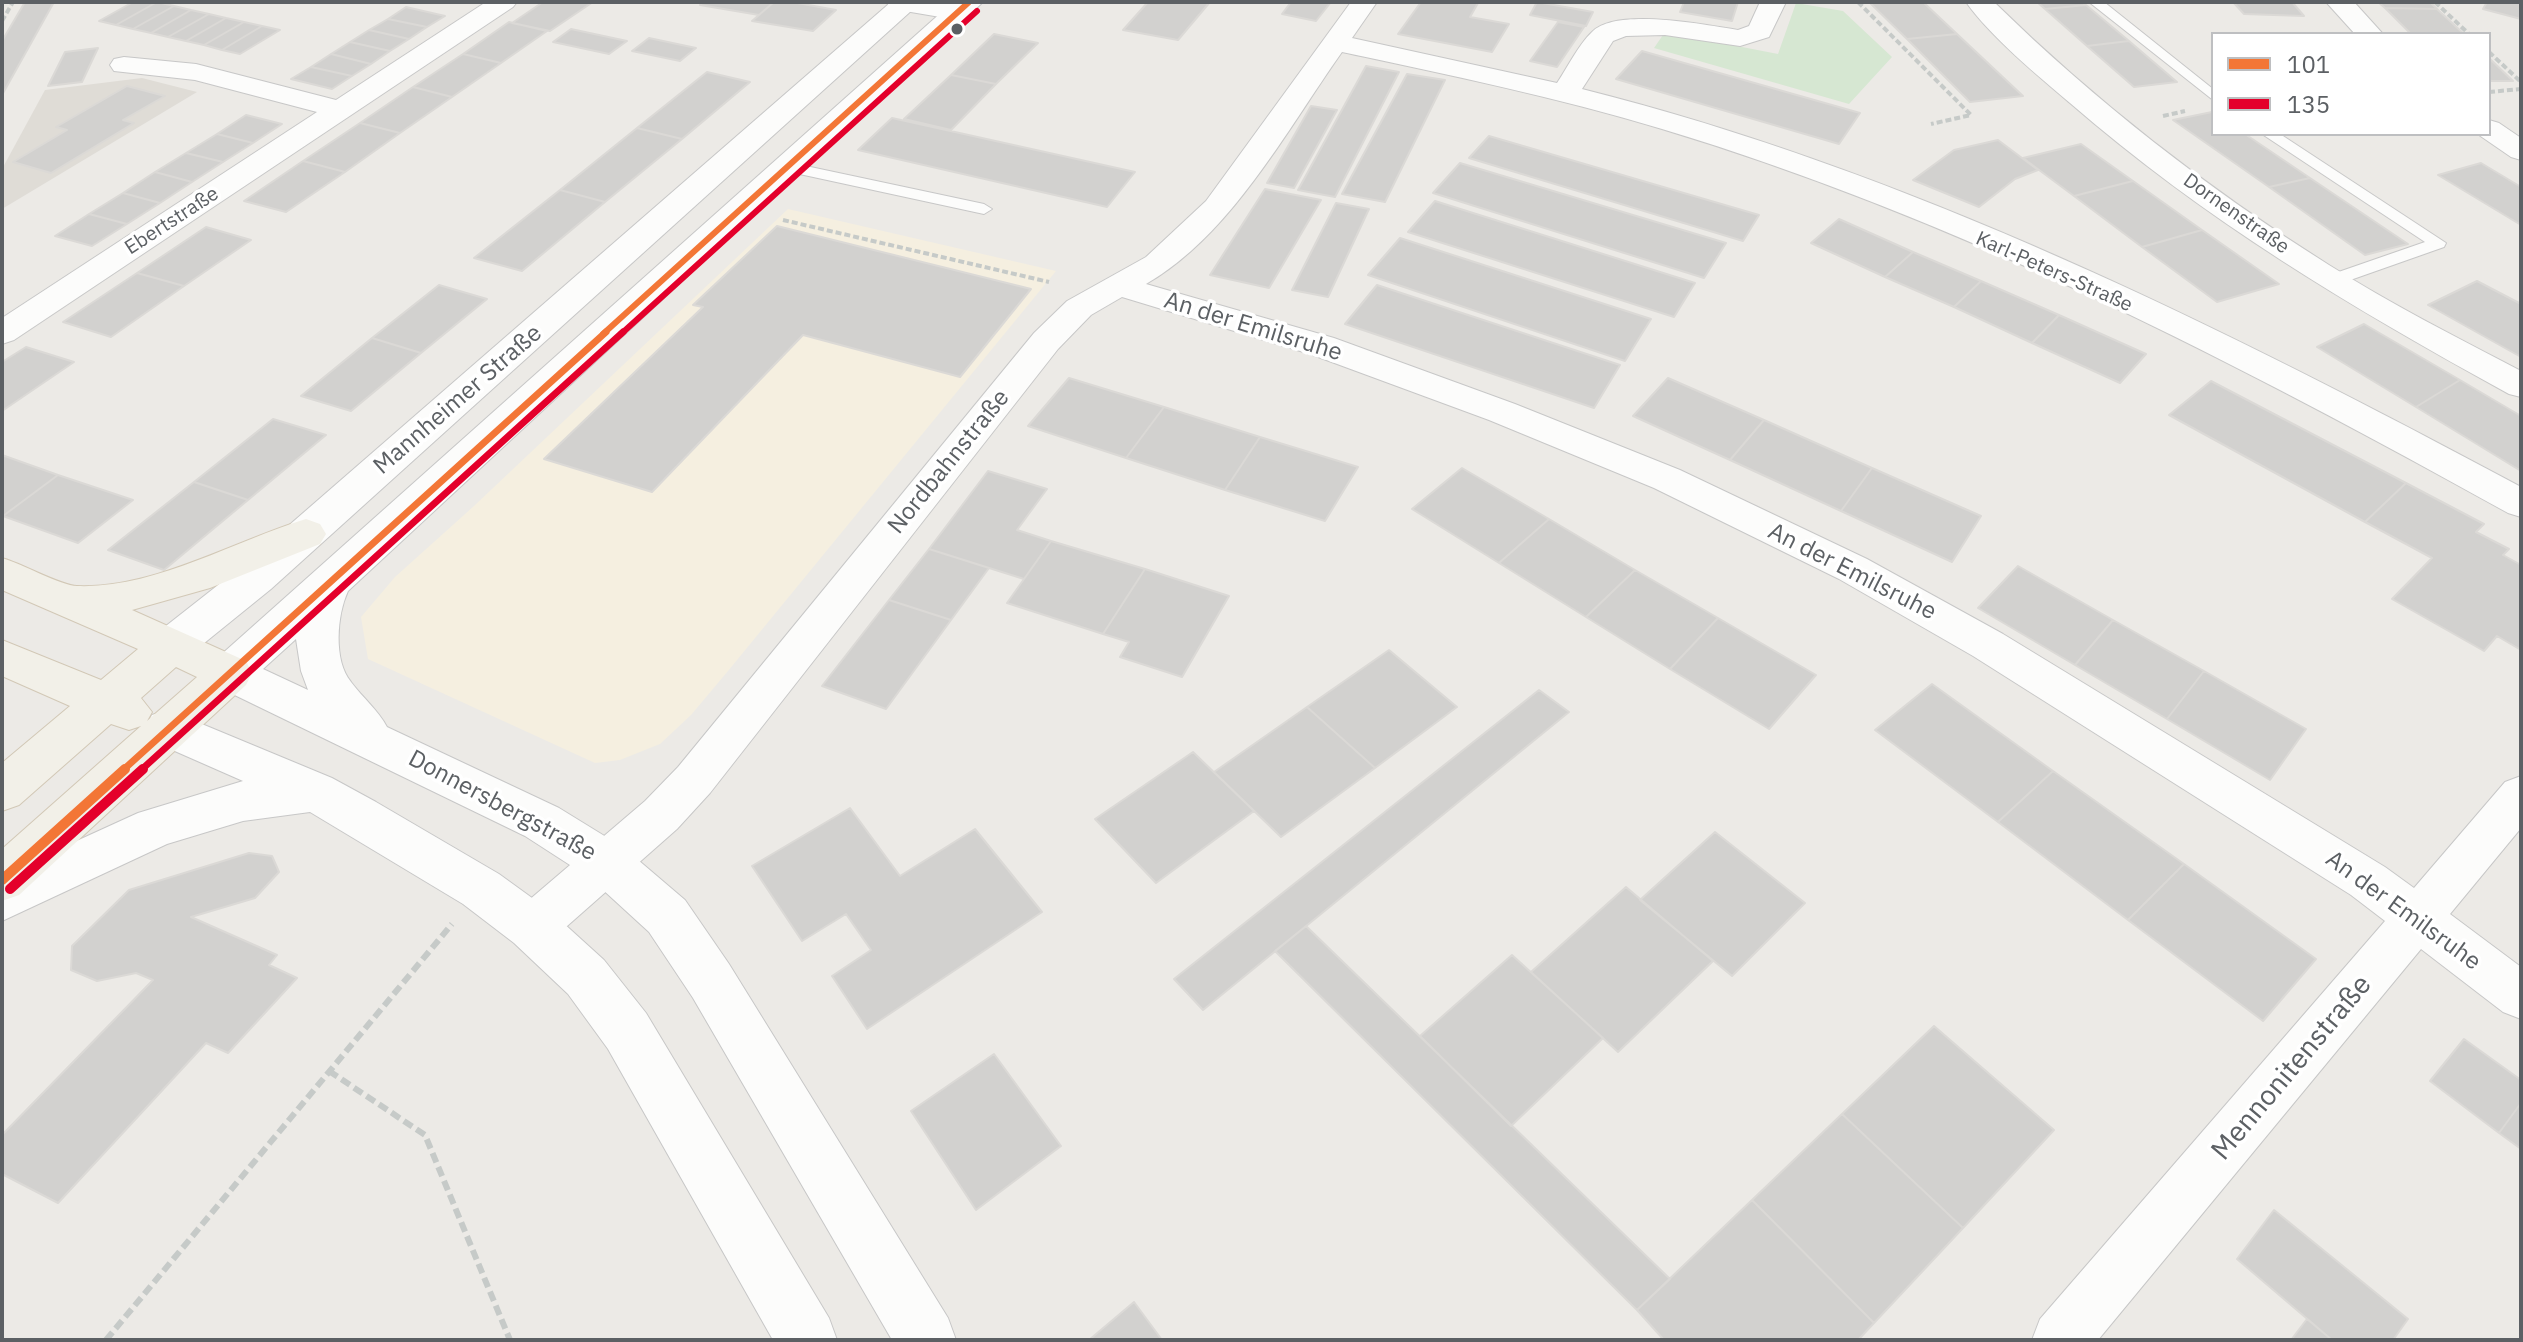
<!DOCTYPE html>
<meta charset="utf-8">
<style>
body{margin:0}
#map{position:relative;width:2523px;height:1342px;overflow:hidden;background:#eceae6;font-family:"IBM Plex Sans",sans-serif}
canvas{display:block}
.frame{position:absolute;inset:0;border:4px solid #5c6064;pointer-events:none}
.legend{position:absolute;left:2211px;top:32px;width:280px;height:104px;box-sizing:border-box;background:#fff;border:2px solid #bebfc1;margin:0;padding:10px 14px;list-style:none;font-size:24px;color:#5c6064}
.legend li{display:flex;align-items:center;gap:16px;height:40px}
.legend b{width:40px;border:2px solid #bebfc1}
</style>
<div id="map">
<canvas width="2523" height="1342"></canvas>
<div class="frame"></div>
<ul class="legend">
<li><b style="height:10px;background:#f37636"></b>101</li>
<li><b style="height:10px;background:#e4002b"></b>135</li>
</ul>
</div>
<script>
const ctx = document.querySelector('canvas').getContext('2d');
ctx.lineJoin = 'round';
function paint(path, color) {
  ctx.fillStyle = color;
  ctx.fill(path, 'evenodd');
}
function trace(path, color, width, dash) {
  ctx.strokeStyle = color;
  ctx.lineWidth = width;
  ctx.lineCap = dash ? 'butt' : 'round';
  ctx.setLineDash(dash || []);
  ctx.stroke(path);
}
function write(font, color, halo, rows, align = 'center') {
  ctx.font = font + ' "IBM Plex Sans",sans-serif';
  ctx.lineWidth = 7;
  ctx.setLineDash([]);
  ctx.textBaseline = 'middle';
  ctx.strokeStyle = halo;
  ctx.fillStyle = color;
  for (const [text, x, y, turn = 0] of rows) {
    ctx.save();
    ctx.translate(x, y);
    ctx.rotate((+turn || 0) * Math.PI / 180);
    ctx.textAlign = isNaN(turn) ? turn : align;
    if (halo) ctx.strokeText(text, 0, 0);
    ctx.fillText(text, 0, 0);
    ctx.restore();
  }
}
paint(new Path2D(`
 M 788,209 L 1056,271 L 728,671 L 691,715 L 660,744 L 620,760 L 595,763 L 368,659 L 361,617 L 395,577 L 474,506 Z`), '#f5efe0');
paint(new Path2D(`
 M 142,78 L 197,92 L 2,209 L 2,169 L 45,90 Z`), '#dfdcd6');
paint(new Path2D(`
 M 1796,3 L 1843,11 L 1892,57 L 1849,104 L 1654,48 L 1665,32 L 1778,54 Z`), '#d6e7d2');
const building = new Path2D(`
 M 25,2 L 54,2 L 2,95 L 2,41 Z
 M 133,2 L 157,2 L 116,25 L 99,21 Z
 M 157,2 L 174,6 L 133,29 L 116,25 Z
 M 543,2 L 593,2 L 550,31 L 512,23 Z
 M 703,2 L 774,2 L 759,15 L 700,5 Z
 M 774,2 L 792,2 L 836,10 L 813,31 L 752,21 Z
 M 1148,2 L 1210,2 L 1178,40 L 1123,30 Z
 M 1291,2 L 1331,2 L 1316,21 L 1282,14 Z
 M 1421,2 L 1478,3 L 1470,17 L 1509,24 L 1492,52 L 1398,34 Z
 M 1537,2 L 1593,12 L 1586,26 L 1530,15 Z
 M 1684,2 L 1738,2 L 1732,21 L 1680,12 Z
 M 1869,2 L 1923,2 L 1957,34 L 1907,39 Z
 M 2037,2 L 2082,2 L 2086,5 L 2045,9 Z
 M 2233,2 L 2292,2 L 2304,16 L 2244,14 Z
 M 2378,2 L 2430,2 L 2437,9 L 2385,8 Z
 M 2487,2 L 2521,2 L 2521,19 L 2483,9 Z
 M 2086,5 L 2129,41 L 2087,46 L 2045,9 Z
 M 174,6 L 191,10 L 151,33 L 133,29 Z
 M 406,7 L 445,16 L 427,27 L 388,19 Z
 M 2385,8 L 2437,9 L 2464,34 L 2411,34 Z
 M 191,10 L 209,14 L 168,37 L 151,33 Z
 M 209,14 L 226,18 L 186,41 L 168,37 Z
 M 226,18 L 244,22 L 204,45 L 186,41 Z
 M 388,19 L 427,27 L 409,39 L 369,30 Z
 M 244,22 L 262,26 L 222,50 L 204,45 Z
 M 509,22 L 547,31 L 501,63 L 463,54 Z
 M 1558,22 L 1584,27 L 1557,67 L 1530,61 Z
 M 262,26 L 280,30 L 240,54 L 222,50 Z
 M 571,29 L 627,41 L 609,54 L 553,42 Z
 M 369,30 L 409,39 L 390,51 L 350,42 Z
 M 994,34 L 1038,43 L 996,84 L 951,75 Z
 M 1957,34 L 2023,96 L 1970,102 L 1907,39 Z
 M 649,38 L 696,48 L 680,61 L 632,51 Z
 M 2129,41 L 2177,82 L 2134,87 L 2087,46 Z
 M 350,42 L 390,51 L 371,64 L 331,54 Z
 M 98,48 L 82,82 L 48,86 L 65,52 Z
 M 1642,51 L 1860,113 L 1839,144 L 1616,79 Z
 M 331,54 L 371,64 L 352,76 L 311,67 Z
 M 463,54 L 501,63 L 452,97 L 413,87 Z
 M 2489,58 L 2513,81 L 2489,81 Z
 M 1366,66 L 1399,72 L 1335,197 L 1298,190 Z
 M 311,67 L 352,76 L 332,89 L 291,79 Z
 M 707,72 L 750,82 L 682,139 L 637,128 Z
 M 1407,74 L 1445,80 L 1385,202 L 1342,194 Z
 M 951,75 L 996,84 L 951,130 L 904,119 Z
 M 127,86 L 165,96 L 123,120 L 134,123 L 51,173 L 13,162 L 67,130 L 56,127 Z
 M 413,87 L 452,97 L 400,133 L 360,123 Z
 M 1311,106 L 1337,110 L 1294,188 L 1267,183 Z
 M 2212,112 L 2213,134 L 2245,134 L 2310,178 L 2269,187 L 2173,120 Z
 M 246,115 L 282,124 L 253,143 L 217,134 Z
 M 892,118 L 1135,172 L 1107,207 L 858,150 Z
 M 360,123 L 400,133 L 345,172 L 303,161 Z
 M 637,128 L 682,139 L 605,202 L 560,190 Z
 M 217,134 L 253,143 L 223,162 L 186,153 Z
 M 1489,136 L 1759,215 L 1743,241 L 1469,158 Z
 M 1998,140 L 2038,170 L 2015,179 L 1979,207 L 1913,180 L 1954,150 Z
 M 2081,144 L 2133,181 L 2074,196 L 2023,158 Z
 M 186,153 L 223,162 L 192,182 L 155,172 Z
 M 303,161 L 345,172 L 286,212 L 244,201 Z
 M 1460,163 L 1726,243 L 1704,278 L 1433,193 Z
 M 2481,163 L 2521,187 L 2521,225 L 2438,175 Z
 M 155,172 L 192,182 L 160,203 L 123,193 Z
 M 2310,178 L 2408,244 L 2365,255 L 2269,187 Z
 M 2133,181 L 2202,230 L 2142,247 L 2074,196 Z
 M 1265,189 L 1321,200 L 1269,288 L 1210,275 Z
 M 560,190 L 605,202 L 522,271 L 474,258 Z
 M 123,193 L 160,203 L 127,224 L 89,214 Z
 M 1435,201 L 1695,283 L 1674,317 L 1408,232 Z
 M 1336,203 L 1369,209 L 1328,297 L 1292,290 Z
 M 89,214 L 127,224 L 92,246 L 55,236 Z
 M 1839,219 L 1913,252 L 1885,277 L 1811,243 Z
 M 777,226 L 1031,289 L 960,377 L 803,335 L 652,492 L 544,459 L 703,307 L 693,305 Z
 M 206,227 L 251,240 L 184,286 L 137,273 Z
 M 2202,230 L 2279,284 L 2217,302 L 2142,247 Z
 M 1400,238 L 1651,319 L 1625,361 L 1368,275 Z
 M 1913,252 L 1981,281 L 1954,307 L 1885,277 Z
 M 137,273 L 184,286 L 111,337 L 63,322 Z
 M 1981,281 L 2059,315 L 2032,343 L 1954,307 Z
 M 2477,281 L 2521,304 L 2521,357 L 2428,305 Z
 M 439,285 L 487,299 L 421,353 L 372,338 Z
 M 1377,285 L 1620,365 L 1594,408 L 1345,324 Z
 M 2059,315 L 2146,354 L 2120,383 L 2032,343 Z
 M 2364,324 L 2460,380 L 2416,407 L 2317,347 Z
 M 372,338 L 421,353 L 351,411 L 301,396 Z
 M 26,347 L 74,362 L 2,411 L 2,362 Z
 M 1069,378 L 1164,407 L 1126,458 L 1028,426 Z
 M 1668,378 L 1764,420 L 1730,460 L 1633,416 Z
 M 2460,380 L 2521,416 L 2521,471 L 2416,407 Z
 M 2211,381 L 2406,483 L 2365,522 L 2169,415 Z
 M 1164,407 L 1260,437 L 1225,490 L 1126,458 Z
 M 273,419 L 326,435 L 248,500 L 194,482 Z
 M 1764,420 L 1872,468 L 1841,511 L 1730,460 Z
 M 1260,437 L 1358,467 L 1325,521 L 1225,490 Z
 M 2,455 L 58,475 L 3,516 L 2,515 Z
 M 1462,468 L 1549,519 L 1499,563 L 1412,509 Z
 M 1872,468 L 1981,516 L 1952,562 L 1841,511 Z
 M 988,471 L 1047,489 L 1017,530 L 1051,541 L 1024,579 L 929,549 Z
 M 58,475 L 133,500 L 78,543 L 3,516 Z
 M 194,482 L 248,500 L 164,570 L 108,550 Z
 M 2406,483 L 2484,524 L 2476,532 L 2509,549 L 2503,555 L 2521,565 L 2521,650 L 2497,636 L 2484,651 L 2392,599 L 2432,558 L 2365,522 Z
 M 1549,519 L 1635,570 L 1586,617 L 1499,563 Z
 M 1051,541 L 1145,569 L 1103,634 L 1007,603 Z
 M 929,549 L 989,568 L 951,620 L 889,600 Z
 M 2018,566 L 2113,620 L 2075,665 L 1978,608 Z
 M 1145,569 L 1229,596 L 1182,677 L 1120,657 L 1129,642 L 1103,634 Z
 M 1635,570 L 1718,618 L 1670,669 L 1586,617 Z
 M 889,600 L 951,620 L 886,709 L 822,686 Z
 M 1718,618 L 1816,675 L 1769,729 L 1670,669 Z
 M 2113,620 L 2204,671 L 2167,719 L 2075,665 Z
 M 1389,650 L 1457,707 L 1375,768 L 1307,707 Z
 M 2204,671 L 2306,729 L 2270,780 L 2167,719 Z
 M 1932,684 L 2053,771 L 1998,822 L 1875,730 Z
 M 1539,690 L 1569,712 L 1203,1010 L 1174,979 Z
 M 1307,707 L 1375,768 L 1281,837 L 1214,772 Z
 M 1193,752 L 1254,811 L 1156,883 L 1095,819 Z
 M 2053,771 L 2184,864 L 2128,920 L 1998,822 Z
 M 850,808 L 900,876 L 975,829 L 1042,912 L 867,1029 L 832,976 L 871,950 L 846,914 L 802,941 L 752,866 Z
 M 1715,832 L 1805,903 L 1732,976 L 1640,900 Z
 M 249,853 L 272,856 L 279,872 L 255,898 L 191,917 L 277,955 L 269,965 L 297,978 L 228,1053 L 206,1043 L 58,1203 L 2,1174 L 2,1135 L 153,980 L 136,973 L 97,981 L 71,970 L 72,946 L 129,890 Z
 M 2184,864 L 2316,959 L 2263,1021 L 2128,920 Z
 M 1626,887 L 1713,961 L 1618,1052 L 1531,972 Z
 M 1306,926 L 1670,1279 L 1637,1310 L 1275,951 Z
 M 1512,955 L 1603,1038 L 1511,1126 L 1420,1036 Z
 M 1934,1026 L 2054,1130 L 1963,1228 L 1842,1114 Z
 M 2464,1039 L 2521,1080 L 2521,1103 L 2499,1133 L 2430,1081 Z
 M 994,1054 L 1061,1146 L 976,1210 L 911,1111 Z
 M 2521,1103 L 2521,1149 L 2499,1133 Z
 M 1842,1114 L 1963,1228 L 1874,1323 L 1752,1200 Z
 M 1752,1200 L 1874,1323 L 1858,1340 L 1664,1340 L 1637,1310 Z
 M 2274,1210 L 2408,1319 L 2393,1340 L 2332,1340 L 2237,1259 Z
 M 1134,1302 L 1162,1340 L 1089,1340 Z
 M 2307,1319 L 2332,1340 L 2291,1340 Z`);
paint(building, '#d2d1cf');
trace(building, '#dbd9d6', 2);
const lane = new Path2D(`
 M 2089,2 L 2104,2 L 2213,89 L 2213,100 Z
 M 2262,134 L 2280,134 L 2446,243 L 2444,247 L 2339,284 L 2327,284 L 2324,280 L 2327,276 L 2425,242 Z
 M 787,162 L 984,204 L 992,209 L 984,214 L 781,170 L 781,164 Z`);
const street = new Path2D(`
 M 486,2 L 517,2 L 513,7 L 14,340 L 2,344 L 2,318 L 317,112 L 195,80 L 114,71 L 110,65 L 114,59 L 124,57 L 196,64 L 336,100 Z
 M 886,2 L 945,2 L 967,6 L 971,12 L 967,18 L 958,20 L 899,10 L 890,7 Z
 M 1351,2 L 1377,2 L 1352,38 L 1557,83 C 1568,67 1578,45 1592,32 C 1616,7 1706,25 1738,30 L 1749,26 L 1760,2 L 1786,2 L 1769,37 L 1740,46 L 1665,35 L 1626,36 L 1613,41 L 1582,89 C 1910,171 2225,328 2521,487 L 2521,517 L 2508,513 C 2238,363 1958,218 1662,129 C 1557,97 1449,75 1342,52 C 1286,131 1231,235 1146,284 L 1334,338 L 1515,404 L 1680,470 L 1867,559 L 2003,634 L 2385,867 L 2414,888 L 2505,782 L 2521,776 L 2521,828 L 2450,914 L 2521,967 L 2521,1019 L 2503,1012 L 2421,949 L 2098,1340 L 2032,1340 L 2040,1319 L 2385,921 L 2351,895 L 1973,656 L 1839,579 L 1654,488 L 1489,420 L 1310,354 L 1122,297 L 1091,315 L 1058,349 L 710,793 L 677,829 L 549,942 L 532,948 L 515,942 L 508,927 L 515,912 L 645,801 L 678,767 L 1034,333 L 1067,301 L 1146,257 L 1206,201 Z
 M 1966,2 L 1994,2 C 2096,102 2208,189 2329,265 C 2391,304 2456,337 2521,371 L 2521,397 L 2509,394 C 2352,308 2206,221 2070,103 C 2038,76 1990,36 1966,2 Z
 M 2326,2 L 2354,2 L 2383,34 L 2355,34 Z
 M 2489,120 L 2499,123 L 2521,138 L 2521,160 L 2511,157 L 2479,135 L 2489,134 Z`);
const secondary = new Path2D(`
 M 891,2 L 921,2 L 271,589 L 187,657 L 172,662 L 157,657 L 150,645 L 157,633 L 241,567 Z
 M 953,2 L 983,2 L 348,591 C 337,615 333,660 351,682 C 363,698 378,710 387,727 L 559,808 L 624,848 L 685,900 L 729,964 L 948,1318 L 956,1340 L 892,1340 L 693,998 L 649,932 L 590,878 L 525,836 L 214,685 L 208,673 L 214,661 ZM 296,639 L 301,671 L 308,690 L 263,669 Z
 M 168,710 L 332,778 L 376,802 L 499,874 L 550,911 L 604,960 L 646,1013 L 829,1318 L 837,1340 L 773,1340 L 608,1049 L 568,994 L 514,943 L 463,904 L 310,812 L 243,821 L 167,844 L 2,921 L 2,875 L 138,813 L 243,781 L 152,741 L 145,728 L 152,715 Z`);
const primary = new Path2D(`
 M 306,519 L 320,524 L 326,534 L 320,544 L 210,588 L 132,610 L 246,661 L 252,673 L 246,685 L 19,895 L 2,901 L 2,849 L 141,726 L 129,730 L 111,724 L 19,805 L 2,811 L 2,763 L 70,706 L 2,676 L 2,640 L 101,680 L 138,649 L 2,590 L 2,558 C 21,563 61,586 77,586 C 154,589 234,541 306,519 ZM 176,667 L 197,677 L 147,721 L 152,712 L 141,698 Z`);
trace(lane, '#c7c7c7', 2);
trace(street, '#c7c7c7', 2);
trace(secondary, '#c7c7c7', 2);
trace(primary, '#d2c8b6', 2);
trace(new Path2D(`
 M 1858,2 L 1971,115 L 1931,124
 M 2435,2 L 2469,34
 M 2,21 L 13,2
 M 2489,52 L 2521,82
 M 2489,92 L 2521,89
 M 2163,116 L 2185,111
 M 783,220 L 1049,282`), '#c6cac8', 4, [6, 3]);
trace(new Path2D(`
 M 329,1071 L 425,1135 L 510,1340
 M 106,1340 L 452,924`), '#c6cac8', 6, [10, 5]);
paint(lane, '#fcfcfb');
paint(street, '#fcfcfb');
paint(secondary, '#fcfcfb');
paint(primary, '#f2f0e8');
trace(new Path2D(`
 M 603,334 L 969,2`), '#f37636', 6);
trace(new Path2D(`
 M 122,771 L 606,332`), '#f37636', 7);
trace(new Path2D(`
 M 2,880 L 125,769`), '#f37636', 10);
trace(new Path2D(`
 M 621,334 L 977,11`), '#e4002b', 6);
trace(new Path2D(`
 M 140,771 L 623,332`), '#e4002b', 7);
trace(new Path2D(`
 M 10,889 L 143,769`), '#e4002b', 10);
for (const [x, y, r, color] of [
 [957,29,7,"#5c6064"]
]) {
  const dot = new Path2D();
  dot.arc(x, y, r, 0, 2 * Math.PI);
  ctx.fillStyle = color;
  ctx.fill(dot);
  trace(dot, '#fff', 3);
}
write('20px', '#5c6064', '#fff', [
 ["Dornenstraße",2236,214,35],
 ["Ebertstraße",172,221,-33],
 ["Karl-Peters-Straße",2054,272,24]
]);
write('24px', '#5c6064', '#fff', [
 ["An der Emilsruhe",1253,327,17],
 ["Mannheimer Straße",458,400,-41],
 ["Nordbahnstraße",949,462,-51],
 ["An der Emilsruhe",1852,572,27],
 ["Donnersbergstraße",502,806,28],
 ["An der Emilsruhe",2403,911,36]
]);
write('28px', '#5c6064', '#fff', [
 ["Mennonitenstraße",2292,1068,-50]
]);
</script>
